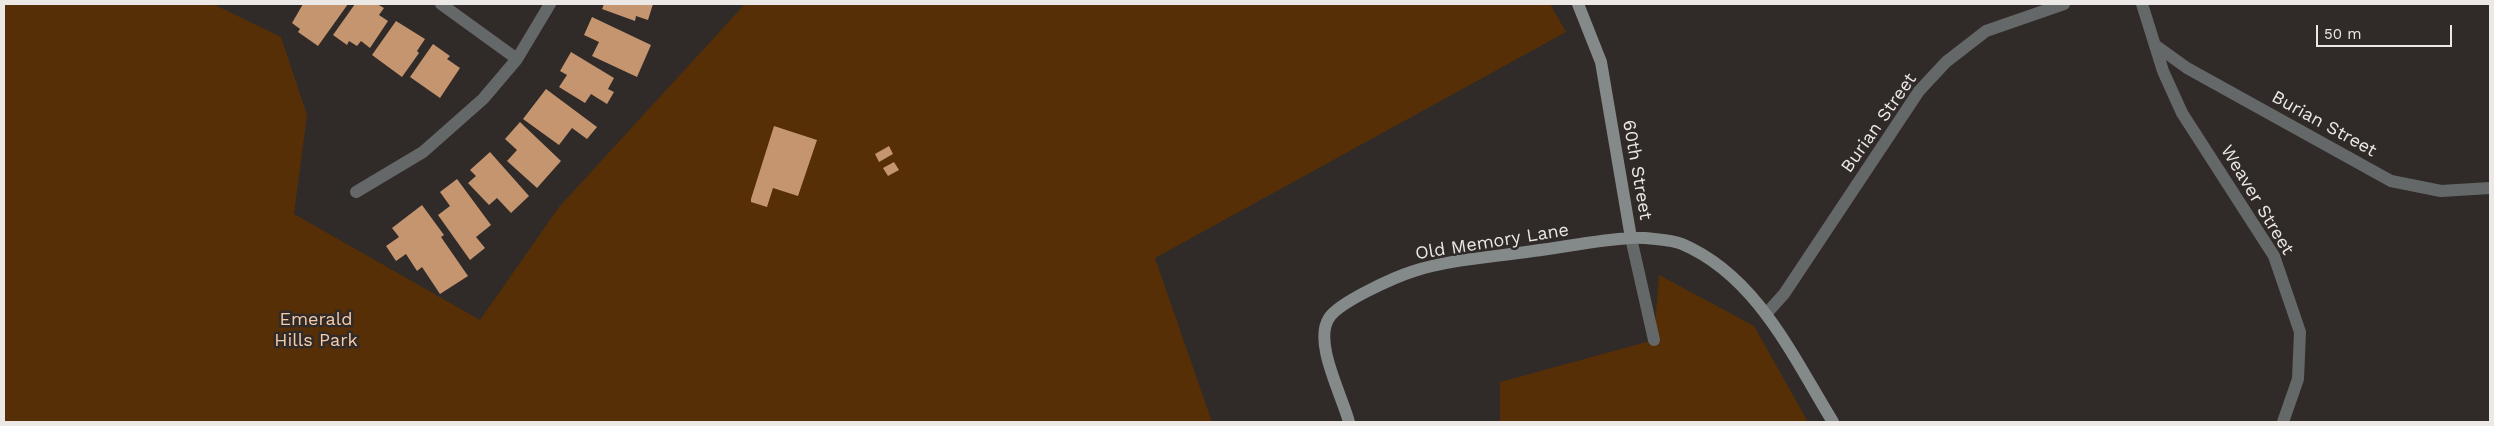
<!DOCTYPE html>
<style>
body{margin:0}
#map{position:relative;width:2494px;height:426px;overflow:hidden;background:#302b28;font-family:"Work Sans",sans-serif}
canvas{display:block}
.frame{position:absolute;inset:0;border:5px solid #ebe8e5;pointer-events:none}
.scale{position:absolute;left:2316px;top:25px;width:136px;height:22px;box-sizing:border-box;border:2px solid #ebe8e5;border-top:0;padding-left:6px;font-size:15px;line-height:18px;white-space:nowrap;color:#ebe8e5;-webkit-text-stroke:4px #302b28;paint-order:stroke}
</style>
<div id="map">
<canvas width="2494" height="426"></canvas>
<div class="frame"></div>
<div class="scale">50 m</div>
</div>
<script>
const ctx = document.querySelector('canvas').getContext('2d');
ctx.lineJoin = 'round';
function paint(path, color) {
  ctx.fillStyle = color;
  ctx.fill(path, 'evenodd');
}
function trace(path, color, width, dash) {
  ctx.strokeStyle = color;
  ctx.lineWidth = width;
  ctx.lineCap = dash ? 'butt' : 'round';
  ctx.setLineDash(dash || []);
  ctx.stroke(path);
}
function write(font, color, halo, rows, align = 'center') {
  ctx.font = font + ' "Work Sans",sans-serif';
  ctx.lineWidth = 5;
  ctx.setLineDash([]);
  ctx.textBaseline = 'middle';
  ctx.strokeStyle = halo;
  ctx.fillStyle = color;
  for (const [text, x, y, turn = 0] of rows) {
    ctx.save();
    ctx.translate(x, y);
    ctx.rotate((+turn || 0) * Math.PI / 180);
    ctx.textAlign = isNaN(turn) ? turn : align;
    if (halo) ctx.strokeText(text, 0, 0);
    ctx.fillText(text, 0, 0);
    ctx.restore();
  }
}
paint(new Path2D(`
 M 4,4 L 213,4 L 281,37 L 307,115 L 294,214 L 480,320 L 559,207 L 745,4 L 1550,4 L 1566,32 L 1155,258 L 1212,422 L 4,422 Z
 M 1659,275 L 1754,326 L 1808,422 L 1500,422 L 1500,382 L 1654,340 Z`), '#562f07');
paint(new Path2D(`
 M 303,4 L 348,4 L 318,46 L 298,32 L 300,29 L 292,23 Z
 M 355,4 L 377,4 L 384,8 L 379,15 L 388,21 L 370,48 L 361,41 L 357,46 L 349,41 L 347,45 L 333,35 Z
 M 604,4 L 653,4 L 648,20 L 636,16 L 635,21 L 602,9 Z
 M 592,17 L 651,45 L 637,77 L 592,56 L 599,42 L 584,35 Z
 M 396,21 L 425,39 L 417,51 L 419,53 L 402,77 L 372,55 Z
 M 433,44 L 450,56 L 447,59 L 460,68 L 440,98 L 410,77 Z
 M 571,52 L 614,78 L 608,89 L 614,92 L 607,104 L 591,94 L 585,103 L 559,87 L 567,75 L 560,71 Z
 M 546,89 L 597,127 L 587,139 L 572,128 L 559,145 L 523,119 Z
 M 520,122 L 561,161 L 537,188 L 507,161 L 517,150 L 505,139 Z
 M 774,126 L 817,140 L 798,196 L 773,188 L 767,207 L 751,202 L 751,199 Z
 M 889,146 L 893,154 L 879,162 L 875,154 Z
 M 490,152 L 529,196 L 511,213 L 497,198 L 489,205 L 468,183 L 476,176 L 470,170 Z
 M 894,162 L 899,170 L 888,176 L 883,168 Z
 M 457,179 L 491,225 L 476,237 L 485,248 L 470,260 L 438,215 L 450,206 L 440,192 Z
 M 422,205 L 444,235 L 441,237 L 468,276 L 440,294 L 422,267 L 417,271 L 406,254 L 396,261 L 386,246 L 399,237 L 392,228 Z`), '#c5956f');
trace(new Path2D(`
 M 441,4 L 517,59
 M 2142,4 L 2163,71 L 2182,113 L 2274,256 L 2300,332 L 2298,379 L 2283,422
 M 2155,45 L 2187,68 L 2391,181 L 2441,191 L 2490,188
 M 356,192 L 423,152 L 483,99 L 517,59 L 550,4
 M 1631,238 L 1654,340
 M 1766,314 L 1784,294 L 1919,91 L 1946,62 L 1986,31 L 2064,4`), '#656868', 12);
trace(new Path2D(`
 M 1578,4 L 1601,62 L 1631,238
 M 1349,422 C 1342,395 1313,342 1329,318 C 1339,302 1395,277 1414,271 C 1452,259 1494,257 1533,251 C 1565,247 1598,240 1630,238 C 1641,237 1672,240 1682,244 C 1757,276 1793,357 1833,422`), '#848a89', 12);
write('18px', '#ebe8e5', '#302b28', [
 ["Burian Street",1879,123,-55],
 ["Burian Street",2324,124,29],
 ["60th Street",1637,170,80],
 ["Weaver Street",2257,200,59],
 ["Old Memory Lane",1492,242,-9]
]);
write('18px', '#f5cbaa', '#302b28', [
 ["Emerald",316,320],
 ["Hills Park",316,341]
]);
</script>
